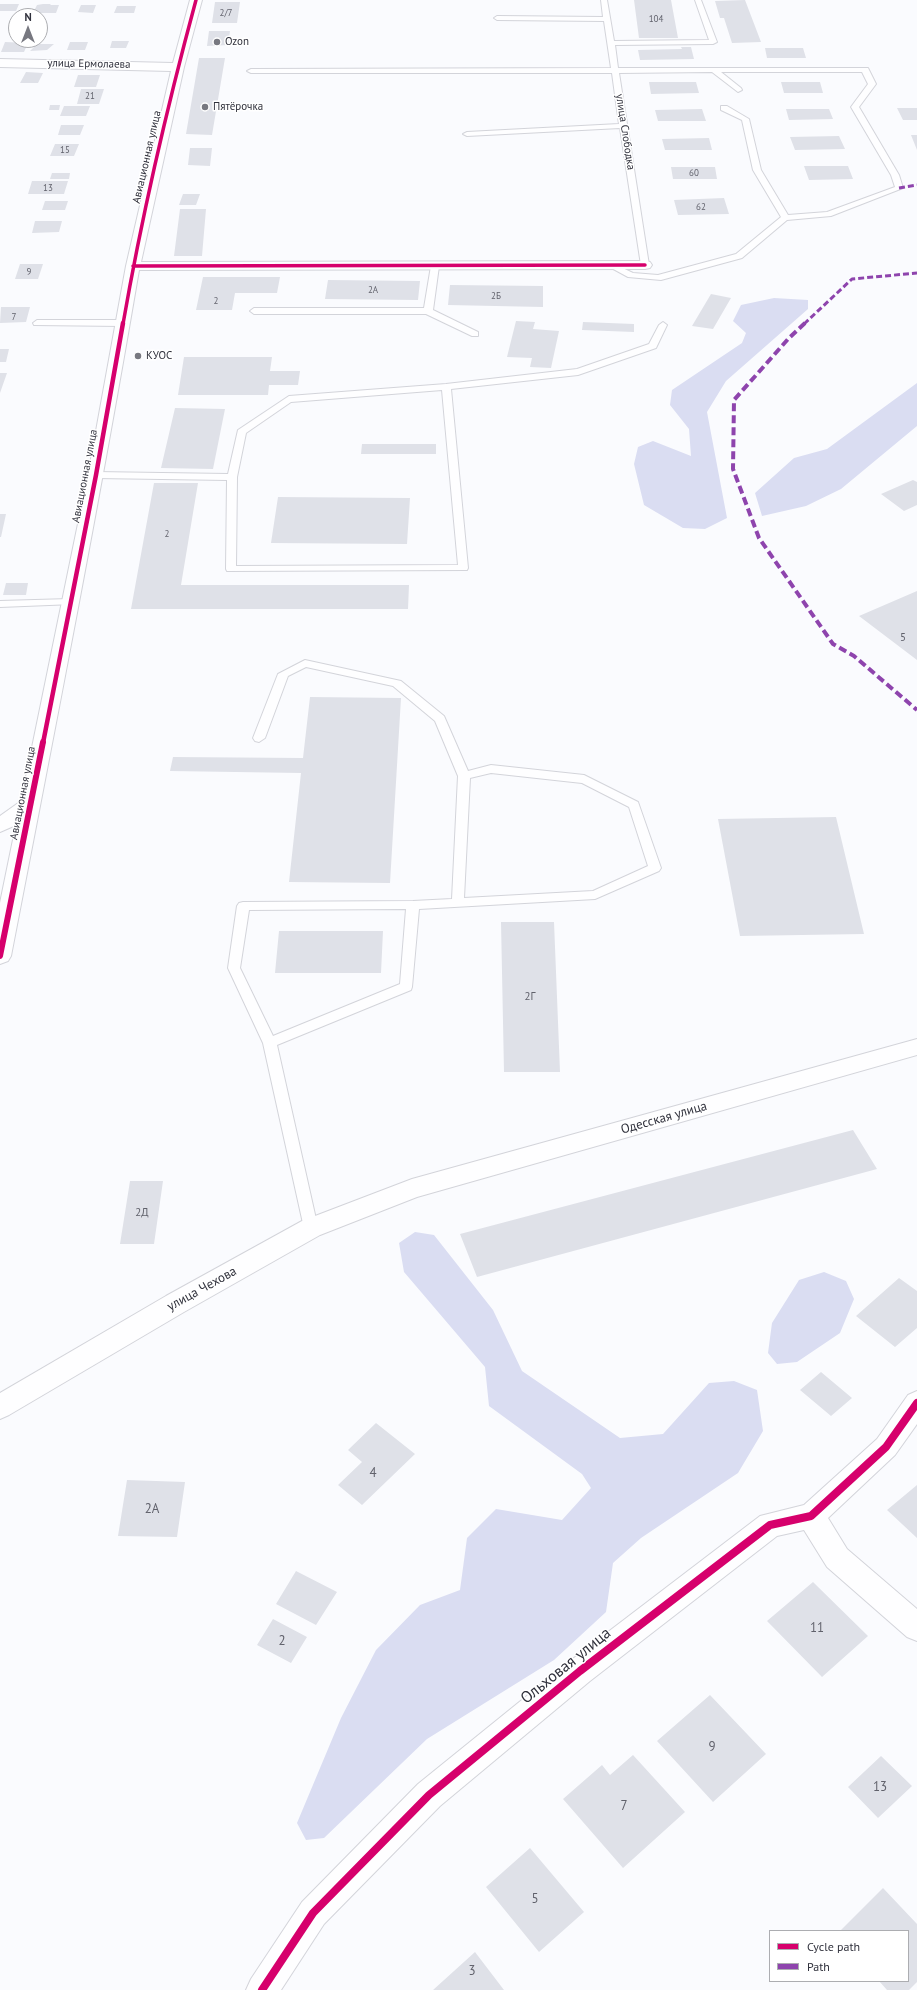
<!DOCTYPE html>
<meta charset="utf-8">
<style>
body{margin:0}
#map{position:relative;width:917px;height:1990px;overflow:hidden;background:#fafbfe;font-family:"PT Sans",sans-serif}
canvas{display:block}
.legend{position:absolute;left:769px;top:1930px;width:140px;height:52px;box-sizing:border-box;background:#fff;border:1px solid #acadb1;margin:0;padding:5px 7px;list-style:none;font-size:12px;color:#30313c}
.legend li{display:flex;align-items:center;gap:8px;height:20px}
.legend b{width:20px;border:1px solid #acadb1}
.north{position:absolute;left:8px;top:8px;width:40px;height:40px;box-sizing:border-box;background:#fff;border:1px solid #acadb1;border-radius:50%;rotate:0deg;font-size:11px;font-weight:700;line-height:16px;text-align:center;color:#30313c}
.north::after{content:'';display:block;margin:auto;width:14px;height:18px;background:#777880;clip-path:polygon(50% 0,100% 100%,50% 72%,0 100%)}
</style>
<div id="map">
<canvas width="917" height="1990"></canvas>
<ul class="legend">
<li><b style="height:5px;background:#d6006c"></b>Cycle path</li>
<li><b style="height:5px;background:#8e44ad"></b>Path</li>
</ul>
<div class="north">N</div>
</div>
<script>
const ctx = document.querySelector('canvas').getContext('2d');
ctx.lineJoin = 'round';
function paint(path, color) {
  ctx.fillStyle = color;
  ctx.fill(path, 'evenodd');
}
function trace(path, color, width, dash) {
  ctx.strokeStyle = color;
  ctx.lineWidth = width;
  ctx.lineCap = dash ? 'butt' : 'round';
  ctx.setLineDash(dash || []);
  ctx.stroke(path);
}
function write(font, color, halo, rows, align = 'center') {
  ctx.font = font + ' "PT Sans",sans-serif';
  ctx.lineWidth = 3;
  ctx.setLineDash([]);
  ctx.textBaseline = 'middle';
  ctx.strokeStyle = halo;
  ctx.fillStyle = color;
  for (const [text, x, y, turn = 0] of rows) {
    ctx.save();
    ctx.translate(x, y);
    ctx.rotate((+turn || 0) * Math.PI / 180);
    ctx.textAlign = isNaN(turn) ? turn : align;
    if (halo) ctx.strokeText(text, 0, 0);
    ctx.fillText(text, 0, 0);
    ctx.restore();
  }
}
paint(new Path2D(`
 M 774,298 L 808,300 L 808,309 L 726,381 L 707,412 L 727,518 L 705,529 L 683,528 L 644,505 L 634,464 L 638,447 L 653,441 L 691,456 L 689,429 L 670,405 L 672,390 L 742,343 L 746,333 L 733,321 L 741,305 Z
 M 917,383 L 917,426 L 841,489 L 806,506 L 762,516 L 755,493 L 794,458 L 827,449 Z
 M 415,1232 L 434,1235 L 493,1310 L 522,1371 L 620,1438 L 663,1434 L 709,1383 L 734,1381 L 757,1390 L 763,1431 L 738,1473 L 641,1538 L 613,1563 L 606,1612 L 554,1660 L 427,1739 L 324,1838 L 306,1840 L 297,1823 L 341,1718 L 376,1650 L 420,1605 L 460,1590 L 467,1538 L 496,1509 L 562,1520 L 591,1488 L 582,1474 L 489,1406 L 485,1367 L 404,1272 L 399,1243 Z
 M 824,1272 L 846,1281 L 854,1299 L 840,1333 L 797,1362 L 777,1364 L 768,1353 L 772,1323 L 799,1280 Z`), '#daddf2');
paint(new Path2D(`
 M 634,0 L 671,0 L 678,38 L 639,38 Z
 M 745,0 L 761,42 L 732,43 L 724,18 L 720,18 L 715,1 Z
 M 215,2 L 240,2 L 237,23 L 212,23 Z
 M 0,4 L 19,4 L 16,11 L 0,11 Z
 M 43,4 L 51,4 L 50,5 L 59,5 L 56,13 L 33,13 L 37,5 Z
 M 81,5 L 96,5 L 93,13 L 78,12 Z
 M 117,6 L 136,6 L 134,13 L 114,13 Z
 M 209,31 L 230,31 L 228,45 L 207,46 Z
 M 112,41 L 129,41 L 126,48 L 110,48 Z
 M 5,42 L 28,43 L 24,52 L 1,52 Z
 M 70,42 L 88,42 L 85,50 L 67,50 Z
 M 37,44 L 54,44 L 47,50 L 30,51 Z
 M 681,47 L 691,47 L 694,59 L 640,60 L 638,50 L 682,49 Z
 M 765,48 L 803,48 L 806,58 L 767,58 Z
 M 199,58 L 225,58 L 212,135 L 186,134 Z
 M 26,72 L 43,73 L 38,83 L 20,83 Z
 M 78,75 L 100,75 L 96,87 L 74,87 Z
 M 649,82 L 696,82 L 699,93 L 651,94 Z
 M 781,82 L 820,82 L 823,93 L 784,93 Z
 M 81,89 L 104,89 L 99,104 L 77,104 Z
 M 50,105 L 60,105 L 59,110 L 49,110 Z
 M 64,106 L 90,106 L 86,116 L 60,116 Z
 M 897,108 L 917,108 L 917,120 L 903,120 Z
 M 702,109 L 706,121 L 658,121 L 655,110 Z
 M 786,109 L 829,109 L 833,119 L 789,120 Z
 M 61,125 L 84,125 L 80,135 L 58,135 Z
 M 911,135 L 917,135 L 917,150 Z
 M 839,136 L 845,149 L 795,150 L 790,137 Z
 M 709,138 L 712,150 L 665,150 L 662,139 Z
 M 55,144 L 79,144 L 74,156 L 50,156 Z
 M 190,148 L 212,148 L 210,166 L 188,165 Z
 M 804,166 L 848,166 L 853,179 L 809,180 Z
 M 671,167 L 715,167 L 717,179 L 673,179 Z
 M 52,173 L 70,173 L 69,179 L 50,179 Z
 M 32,181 L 68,181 L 64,194 L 28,194 Z
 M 183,194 L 200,194 L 196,205 L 179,205 Z
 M 724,198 L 729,214 L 678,215 L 674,200 Z
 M 45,201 L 68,201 L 65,210 L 42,210 Z
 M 180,209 L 206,209 L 202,256 L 174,256 Z
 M 35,221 L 62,221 L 59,232 L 32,233 Z
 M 20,264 L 43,264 L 38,279 L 15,279 Z
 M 203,277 L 280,277 L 277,293 L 235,293 L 232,310 L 196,310 Z
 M 328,280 L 420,281 L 418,300 L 325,299 Z
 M 450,285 L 543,286 L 543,307 L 448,305 Z
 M 711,294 L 731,298 L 713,329 L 692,326 Z
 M 1,307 L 30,307 L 26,322 L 0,323 Z
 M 516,321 L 535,322 L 533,329 L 559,331 L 551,368 L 530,367 L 532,358 L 507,357 Z
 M 583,322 L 634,324 L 634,332 L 582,330 Z
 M 0,349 L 9,349 L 6,362 L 0,362 Z
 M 184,357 L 272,357 L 270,371 L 300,371 L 298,385 L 269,385 L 268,395 L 178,395 Z
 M 0,373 L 7,373 L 0,393 Z
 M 175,408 L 225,409 L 213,469 L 161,468 Z
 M 362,444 L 436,444 L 436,454 L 361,454 Z
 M 913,480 L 917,482 L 917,505 L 904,511 L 881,494 Z
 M 154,483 L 198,483 L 181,585 L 409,585 L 408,609 L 131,609 Z
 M 278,497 L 410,498 L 407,544 L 271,543 Z
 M 0,514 L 6,514 L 1,537 L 0,537 Z
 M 6,583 L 28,583 L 26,595 L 3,595 Z
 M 917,591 L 917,660 L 859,616 Z
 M 310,697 L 401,698 L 390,883 L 289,882 L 301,773 L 170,771 L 173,757 L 303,758 Z
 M 836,817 L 864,934 L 740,936 L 718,819 Z
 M 501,922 L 554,922 L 560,1072 L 504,1072 Z
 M 279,931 L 383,931 L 381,973 L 275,973 Z
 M 853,1130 L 877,1169 L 477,1277 L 460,1234 Z
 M 130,1181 L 163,1181 L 154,1244 L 120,1244 Z
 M 899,1278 L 917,1291 L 917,1328 L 895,1347 L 856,1316 Z
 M 821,1372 L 852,1398 L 831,1416 L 800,1390 Z
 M 376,1423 L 415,1454 L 362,1505 L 338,1485 L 362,1462 L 348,1450 Z
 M 127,1480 L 185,1482 L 177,1537 L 118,1536 Z
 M 917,1485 L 917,1538 L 887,1510 Z
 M 296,1571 L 337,1592 L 316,1625 L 276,1604 Z
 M 813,1582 L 868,1636 L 822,1677 L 767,1621 Z
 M 273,1619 L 307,1637 L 291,1663 L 257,1645 Z
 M 710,1695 L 766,1754 L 713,1802 L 657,1741 Z
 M 633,1755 L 685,1812 L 623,1868 L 563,1799 L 602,1765 L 610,1775 Z
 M 881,1756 L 912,1786 L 878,1818 L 848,1787 Z
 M 530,1848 L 584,1912 L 539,1952 L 486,1887 Z
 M 883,1888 L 917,1924 L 917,1982 L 909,1990 L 887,1990 L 879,1981 L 908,1981 L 908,1931 L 840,1931 Z
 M 475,1952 L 504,1990 L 433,1990 Z`), '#dfe1e8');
const service = new Path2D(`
 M 601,0 L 607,0 L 614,41 L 709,40 L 695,0 L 701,0 L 717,42 L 713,44 L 615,45 L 618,68 L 868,68 L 876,84 L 859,107 L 899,175 L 903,188 L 831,216 L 787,220 L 742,258 L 661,280 L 628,277 L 606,265 L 610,262 L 633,273 L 658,275 L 736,254 L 781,217 L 753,170 L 742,120 L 721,110 L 721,106 L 727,106 L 749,119 L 761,170 L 788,215 L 827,212 L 895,187 L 891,175 L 851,107 L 868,84 L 862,72 L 721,72 L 741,88 L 742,90 L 738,92 L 712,72 L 619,73 L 649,265 L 645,268 L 641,265 L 620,128 L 467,136 L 463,134 L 467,132 L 619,124 L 612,73 L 251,73 L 247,71 L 251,69 L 611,68 L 604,21 L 497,20 L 494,18 L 497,16 L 603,17 Z
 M 435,263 L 439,266 L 433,310 L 478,332 L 478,336 L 472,336 L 426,314 L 254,314 L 250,311 L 254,308 L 424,308 L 431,266 Z
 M 37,320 L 122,320 L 126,323 L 122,326 L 34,325 L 33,323 Z
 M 663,322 L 667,325 L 656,348 L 578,375 L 451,389 L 468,568 L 467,570 L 227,571 L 226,569 L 227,480 L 96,478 L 91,475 L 96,472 L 228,474 L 238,430 L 289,396 L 446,384 L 577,369 L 649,344 L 659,325 ZM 442,390 L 458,565 L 236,566 L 237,477 L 246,433 L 291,402 Z
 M 70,599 L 74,600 L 75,602 L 74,604 L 0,607 L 0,601 Z
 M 305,660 L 401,681 L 444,716 L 468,771 L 491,765 L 584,775 L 638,802 L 661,868 L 659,871 L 595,899 L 419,909 L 412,987 L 411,990 L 277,1045 L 318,1228 L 316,1232 L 311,1234 L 306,1232 L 304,1228 L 263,1043 L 228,968 L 237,906 L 239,903 L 243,902 L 413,901 L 452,899 L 458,776 L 435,721 L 393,686 L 306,667 L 288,676 L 265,738 L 259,742 L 255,741 L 253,738 L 278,674 ZM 491,773 L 582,783 L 629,807 L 648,866 L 593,891 L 464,898 L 470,778 ZM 406,909 L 400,984 L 273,1036 L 240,968 L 249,910 Z`);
const minor = new Path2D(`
 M 190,0 L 202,0 L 184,67 L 141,262 L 645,261 L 650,262 L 652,265 L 650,268 L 645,269 L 139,270 C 100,500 55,728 11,956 L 8,961 L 0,964 L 0,903 L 16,825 L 0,832 L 0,816 L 21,801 L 88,475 L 126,266 L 171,71 L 0,67 L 0,59 L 173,63 Z
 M 917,1391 L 917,1424 L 895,1455 L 828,1518 L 847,1549 L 917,1609 L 917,1641 L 907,1637 L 827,1567 L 804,1530 L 777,1536 L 590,1681 L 440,1806 L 324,1924 L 281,1990 L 246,1990 L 251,1979 L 302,1902 L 418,1784 L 570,1661 L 760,1516 L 804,1505 L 877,1439 L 908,1395 Z`);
const secondary = new Path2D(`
 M 917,1039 L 917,1055 L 417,1197 L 320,1235 L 184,1312 L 9,1415 L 0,1419 L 0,1393 L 166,1296 L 302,1221 L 412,1179 Z`);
trace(service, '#d3d4da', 2);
trace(minor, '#d3d4da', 2);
trace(secondary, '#d3d4da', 2);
paint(service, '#fefeff');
paint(minor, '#fefeff');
paint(secondary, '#fefeff');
trace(new Path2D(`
 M 899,188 L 917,185
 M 804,324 L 852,279 L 917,273`), '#8e44ad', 3, [6, 3]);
trace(new Path2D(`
 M 805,323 L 789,338 L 734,400 L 733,469 L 759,538 L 833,644 L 854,656 L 917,710`), '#8e44ad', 4, [8, 4]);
trace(new Path2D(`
 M 133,266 L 645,265
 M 123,324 C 142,215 167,107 196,0`), '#d6006c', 3.5);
trace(new Path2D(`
 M 43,743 L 96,475 L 123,323`), '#d6006c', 4.5);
trace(new Path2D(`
 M 0,956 L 43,742`), '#d6006c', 6);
trace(new Path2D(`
 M 262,1990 L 313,1913 L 429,1795 L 580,1671 L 770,1525 L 811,1516 L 886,1447 L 917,1403`), '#d6006c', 8);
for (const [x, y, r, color] of [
 [217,42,4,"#777880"],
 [205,107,4,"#777880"],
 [138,356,4,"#777880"]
]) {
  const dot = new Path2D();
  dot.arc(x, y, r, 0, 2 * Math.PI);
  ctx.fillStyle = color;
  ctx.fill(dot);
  trace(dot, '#fff', 1.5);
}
write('9px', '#60616b', null, [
 ["2/7",226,13],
 ["104",656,19],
 ["21",90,96],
 ["15",65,150],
 ["60",694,173],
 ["13",48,188],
 ["62",701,207],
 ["9",29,272],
 ["2А",373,290],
 ["2Б",496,296],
 ["2",216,301],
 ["7",14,317],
 ["2",167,534]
]);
write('11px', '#30313c', '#fff', [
 ["Ozon",225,42],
 ["Пятёрочка",213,107],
 ["КУОС",146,356]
], 'left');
write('11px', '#30313c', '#fff', [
 ["улица Ермолаева",89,64,1],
 ["улица Слободка",625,132,81],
 ["Авиационная улица",147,157,-77],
 ["Авиационная улица",85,476,-79],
 ["Авиационная улица",23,793,-79]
]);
write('11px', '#60616b', null, [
 ["5",903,638],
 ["2Г",530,997],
 ["2Д",142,1213]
]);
write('13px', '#30313c', '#fff', [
 ["Одесская улица",664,1118,-16],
 ["улица Чехова",202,1289,-29]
]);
write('13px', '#60616b', null, [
 ["4",373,1473],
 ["2А",152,1509],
 ["11",817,1628],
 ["2",282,1641],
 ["9",712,1747],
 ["13",880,1787],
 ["7",624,1806],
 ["5",535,1899],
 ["3",472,1971]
]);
write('16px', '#30313c', '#fff', [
 ["Ольховая улица",566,1666,-39]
]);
</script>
